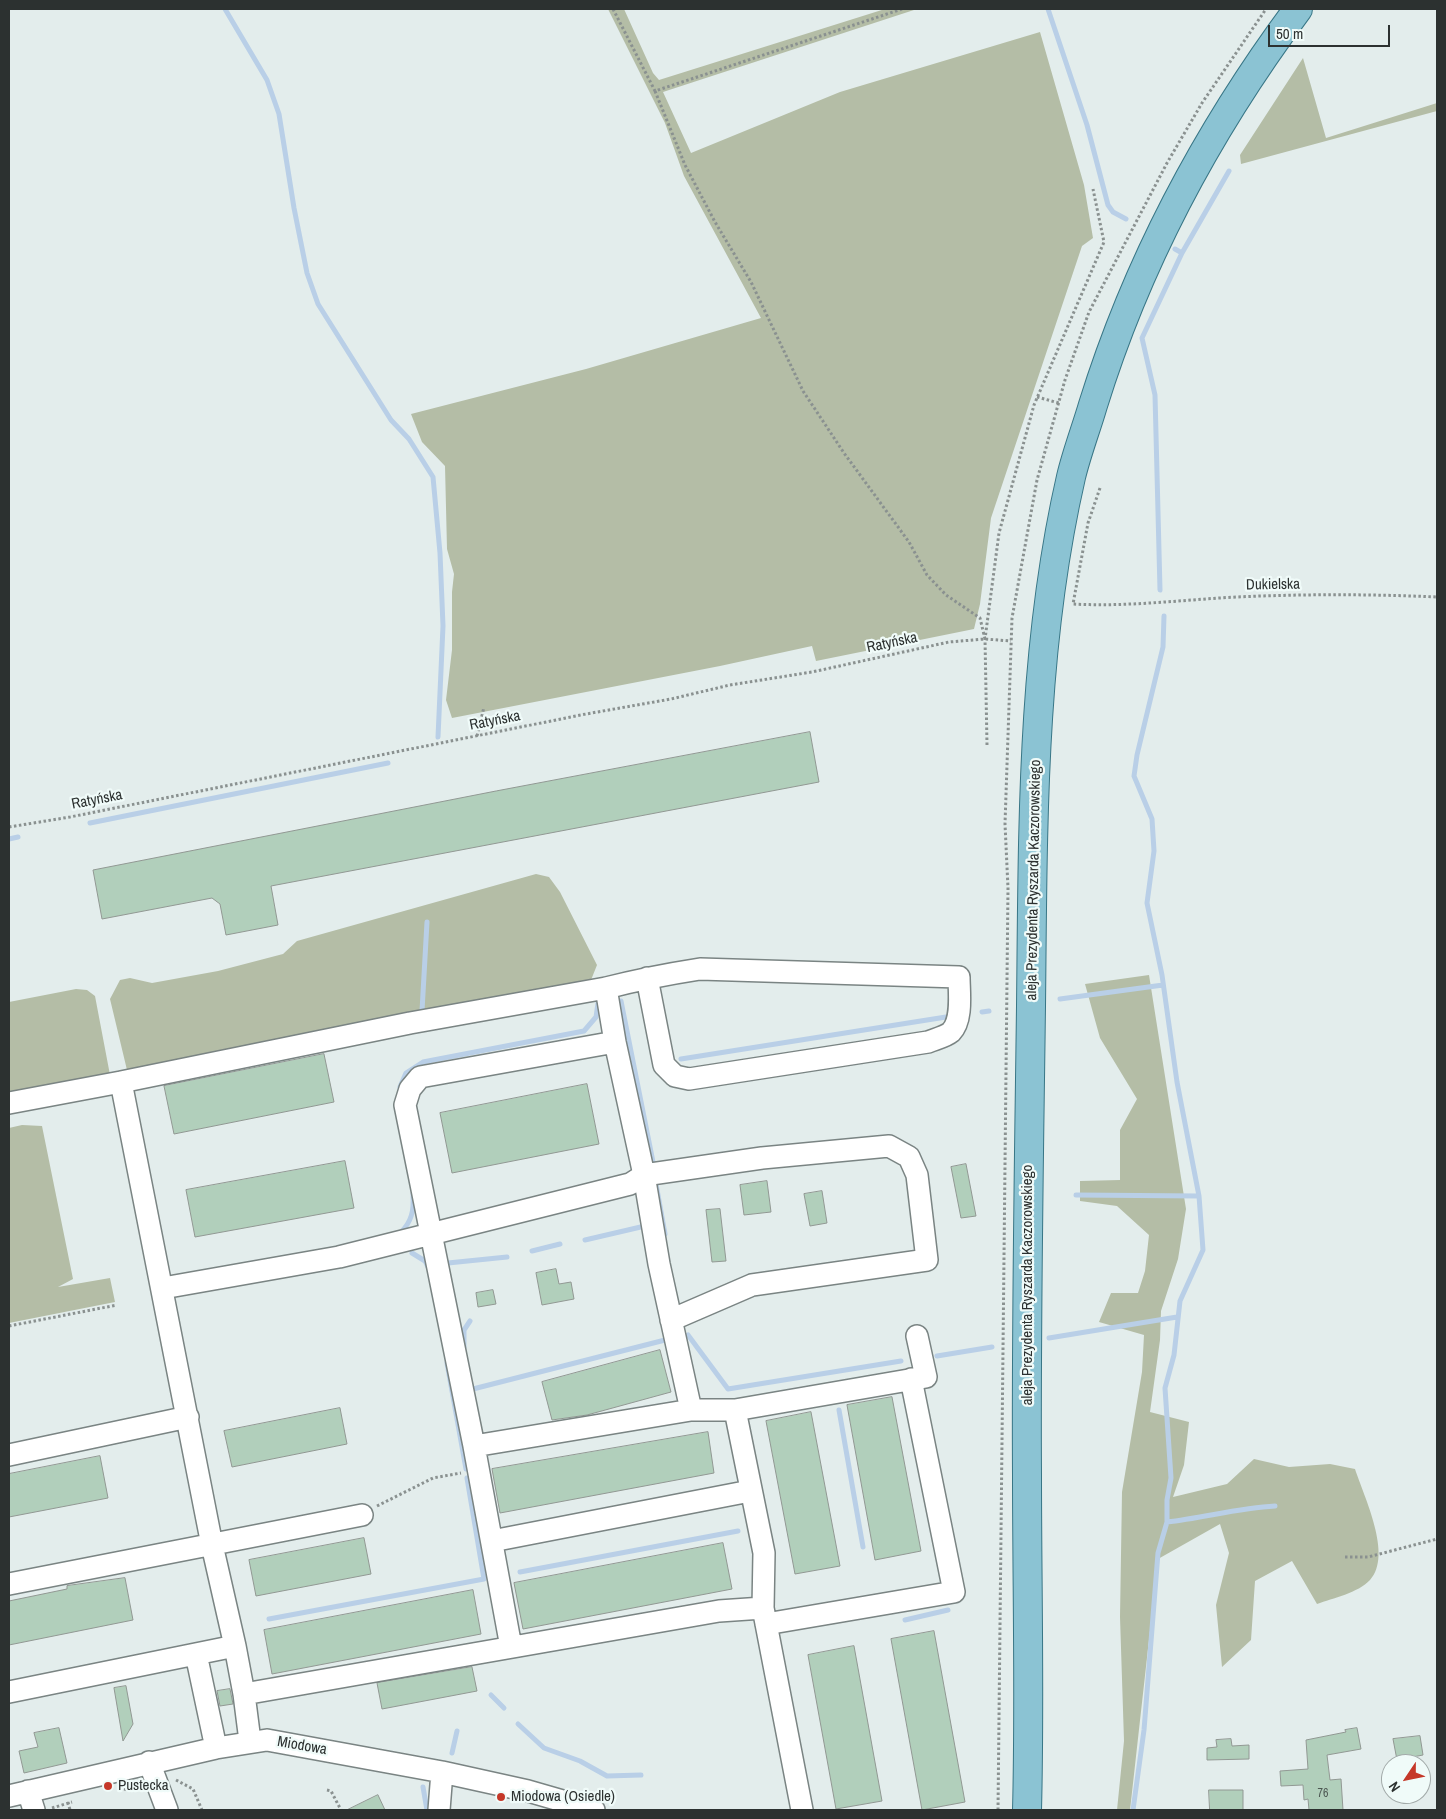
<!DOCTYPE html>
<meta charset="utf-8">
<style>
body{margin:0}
#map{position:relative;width:1446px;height:1819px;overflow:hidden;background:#e3edec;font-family:"Archivo Narrow",sans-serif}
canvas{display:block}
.frame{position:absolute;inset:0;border:10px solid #2c3130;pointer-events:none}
.north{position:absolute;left:1381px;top:1754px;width:50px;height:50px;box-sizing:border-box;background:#f0fbf9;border:1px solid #a2aaa9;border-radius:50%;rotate:236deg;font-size:14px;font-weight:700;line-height:20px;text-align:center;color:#2c3130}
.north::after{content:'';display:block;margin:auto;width:18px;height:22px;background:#c53829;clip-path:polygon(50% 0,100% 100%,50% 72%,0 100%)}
.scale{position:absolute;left:1268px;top:25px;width:122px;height:22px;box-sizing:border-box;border:2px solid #2c3130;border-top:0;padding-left:6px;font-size:15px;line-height:18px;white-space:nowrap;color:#2c3130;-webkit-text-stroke:4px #f0fbf9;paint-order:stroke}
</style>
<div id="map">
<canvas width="1446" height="1819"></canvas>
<div class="frame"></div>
<div class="north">N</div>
<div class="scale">50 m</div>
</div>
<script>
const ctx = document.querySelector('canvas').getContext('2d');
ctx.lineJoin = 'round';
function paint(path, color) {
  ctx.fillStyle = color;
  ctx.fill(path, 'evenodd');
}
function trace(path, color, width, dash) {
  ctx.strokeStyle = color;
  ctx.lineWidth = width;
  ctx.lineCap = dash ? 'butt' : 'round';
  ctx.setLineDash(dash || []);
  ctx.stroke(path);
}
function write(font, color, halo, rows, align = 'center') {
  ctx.font = font + ' "Archivo Narrow",sans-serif';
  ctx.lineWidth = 4.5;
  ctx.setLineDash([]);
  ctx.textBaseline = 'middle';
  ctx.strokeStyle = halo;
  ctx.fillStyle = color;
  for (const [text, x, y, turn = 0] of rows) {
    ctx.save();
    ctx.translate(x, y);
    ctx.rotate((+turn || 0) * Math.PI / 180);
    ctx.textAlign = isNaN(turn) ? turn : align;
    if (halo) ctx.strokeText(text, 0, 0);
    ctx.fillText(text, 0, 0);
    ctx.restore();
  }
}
paint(new Path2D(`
 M 608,9 L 624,9 L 653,73 L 659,80 L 885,9 L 917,9 L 663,92 L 691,153 L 840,92 L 1040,32 L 1084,185 L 1093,238 L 1082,246 L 991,518 L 980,604 L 974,629 L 816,661 L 812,646 L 720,666 L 452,718 L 446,700 L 452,650 L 452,592 L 454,574 L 447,549 L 445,466 L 422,442 L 411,414 L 586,369 L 761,318 L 684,176 L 665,123 Z
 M 1303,58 L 1326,138 L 1437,103 L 1437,111 L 1241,164 L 1240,155 Z
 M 536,874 L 549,877 L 560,892 L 597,965 L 591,980 L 127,1070 L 110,999 L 120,980 L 130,978 L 152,983 L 218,971 L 283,954 L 297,941 Z
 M 1149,975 L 1186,1209 L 1178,1259 L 1161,1311 L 1160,1340 L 1150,1412 L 1189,1422 L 1184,1465 L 1173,1497 L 1227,1484 L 1254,1459 L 1289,1467 L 1330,1464 L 1355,1469 C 1364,1497 1393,1555 1370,1580 C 1358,1593 1333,1598 1317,1604 L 1292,1561 L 1255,1581 L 1251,1640 L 1222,1667 L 1216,1605 L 1229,1553 L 1220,1524 L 1158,1559 L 1130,1810 L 1117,1810 L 1124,1741 L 1120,1617 L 1122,1492 L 1142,1372 L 1144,1335 L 1099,1322 L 1111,1293 L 1138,1293 L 1145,1271 L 1149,1235 L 1117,1206 L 1080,1201 L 1080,1181 L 1120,1180 L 1120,1130 L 1137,1099 L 1100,1038 L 1085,984 Z
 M 76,989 L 87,990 L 95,996 L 110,1075 L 9,1094 L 9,1002 Z
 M 22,1125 L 42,1126 L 73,1279 L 58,1287 L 110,1278 L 115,1302 L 9,1323 L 9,1128 Z`), '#b4bda6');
trace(new Path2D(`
 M 225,9 L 267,80 L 279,114 L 294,208 L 307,273 L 318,304 L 391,420 L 409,439 L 433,477 L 440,553 L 443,626 L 438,737
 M 1048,9 L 1087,125 L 1108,205 L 1113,212 L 1126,219
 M 1182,253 L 1229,171
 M 1160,590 L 1155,395 L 1142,338 L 1182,253 L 1175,249
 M 90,823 L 388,763
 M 9,839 L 18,837
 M 1060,999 L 1163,985
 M 621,1001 L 653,1162
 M 422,1011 L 427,922
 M 982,1012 L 989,1011
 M 681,1059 L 946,1017
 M 400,1087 L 406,1073 L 423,1062 L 584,1031 L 596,1017 L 598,1003
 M 656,1184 L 665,1234
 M 1076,1195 L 1199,1196
 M 400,1233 C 412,1222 414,1210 413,1194
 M 585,1240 L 645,1226
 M 532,1251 L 560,1244
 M 412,1253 L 425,1261 L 429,1269
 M 448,1263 L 507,1257
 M 688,1335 L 728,1389 L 901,1361
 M 1049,1338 L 1177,1317
 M 464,1347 L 464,1330 L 470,1321
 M 937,1356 L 992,1347
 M 447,1363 L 466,1469
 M 471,1385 L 473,1389 L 669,1339
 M 839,1410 L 863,1547
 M 1167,1522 C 1203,1518 1238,1508 1275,1506
 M 520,1572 L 738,1531
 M 269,1619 L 484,1579 L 467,1478
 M 905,1620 L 948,1610
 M 491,1695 L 504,1708
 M 518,1724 L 544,1748 L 580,1761 L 607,1776 L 641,1775
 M 452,1753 L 457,1731
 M 423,1787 L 427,1810
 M 1133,1810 L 1144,1730 L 1158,1553 L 1167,1522 L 1167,1500 L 1171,1478 L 1165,1388 L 1174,1355 L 1180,1301 L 1203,1250 L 1199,1196 L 1177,1082 L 1162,975 L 1147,903 L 1154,851 L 1152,819 L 1134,776 L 1137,755 L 1163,647 L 1164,616`), '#b9cfe7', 5);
const building = new Path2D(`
 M 810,732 L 819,782 L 271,886 L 278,925 L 226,935 L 220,904 L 212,898 L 102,919 L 93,870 L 496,791 Z
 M 324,1054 L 334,1102 L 174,1134 L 164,1086 Z
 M 587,1084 L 599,1144 L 452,1173 L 440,1113 Z
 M 345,1161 L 354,1208 L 195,1237 L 186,1190 Z
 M 966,1164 L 976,1216 L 961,1218 L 951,1167 Z
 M 767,1181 L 771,1212 L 744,1215 L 740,1185 Z
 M 822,1191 L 827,1223 L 810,1226 L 804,1194 Z
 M 720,1209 L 726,1261 L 712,1262 L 706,1210 Z
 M 556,1269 L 559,1284 L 571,1282 L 574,1299 L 542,1305 L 536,1273 Z
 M 493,1290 L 496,1304 L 478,1307 L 476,1293 Z
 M 660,1350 L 671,1392 L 587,1415 L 552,1420 L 542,1382 Z
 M 892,1397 L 921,1551 L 875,1560 L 847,1405 Z
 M 340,1408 L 347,1444 L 232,1467 L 224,1431 Z
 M 811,1412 L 840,1566 L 795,1574 L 766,1421 Z
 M 708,1432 L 714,1473 L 500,1513 L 492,1469 Z
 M 100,1456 L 108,1498 L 9,1517 L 9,1474 Z
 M 364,1538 L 371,1574 L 256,1596 L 249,1560 Z
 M 723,1543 L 732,1589 L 523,1629 L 514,1583 Z
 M 125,1578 L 133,1620 L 9,1645 L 9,1601 L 67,1589 L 67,1586 Z
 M 473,1590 L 481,1634 L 272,1674 L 264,1630 Z
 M 934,1631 L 965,1802 L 922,1810 L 891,1639 Z
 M 854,1646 L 882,1801 L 836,1809 L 808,1655 Z
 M 472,1667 L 477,1691 L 382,1709 L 377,1683 Z
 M 126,1686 L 133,1724 L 123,1741 L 114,1688 Z
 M 230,1689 L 233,1704 L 220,1706 L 217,1691 Z
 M 59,1728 L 67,1763 L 24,1773 L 19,1751 L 38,1747 L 34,1733 Z
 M 1357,1728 L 1361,1749 L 1327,1755 L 1330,1780 L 1341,1779 L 1343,1810 L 1309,1810 L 1308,1799 L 1304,1800 L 1303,1785 L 1281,1786 L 1280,1771 L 1308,1769 L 1306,1740 L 1346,1732 L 1345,1730 Z
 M 1420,1736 L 1423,1755 L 1397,1760 L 1393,1739 Z
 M 1231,1739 L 1232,1746 L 1249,1745 L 1249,1759 L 1207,1760 L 1207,1748 L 1217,1747 L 1216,1740 Z
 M 1209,1790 L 1243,1790 L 1243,1810 L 1210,1810 Z
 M 378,1795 L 385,1810 L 347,1810 Z`);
paint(building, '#b1cfbb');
trace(building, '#919893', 1);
const minor = new Path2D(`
 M 606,988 C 637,980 668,974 700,969 L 959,977 C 959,992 963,1020 951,1032 C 945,1037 935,1039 928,1042 L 689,1079 L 675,1076 L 664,1065 L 647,978
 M 121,1082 L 410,1023 L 606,988 L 615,1042 L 644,1175 L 659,1264 L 691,1410
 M 9,1103 L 121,1082 L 212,1545 L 235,1646 L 9,1692
 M 163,1288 L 339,1257 L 630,1184 L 644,1175 L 762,1158 L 889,1146 L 909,1157 L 917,1175 L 927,1260 L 752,1285 L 671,1320
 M 735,1410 L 764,1553 L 763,1608 L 802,1810
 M 474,1446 L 405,1105 L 410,1089 L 420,1077 L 615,1042
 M 9,1455 L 188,1417
 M 492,1541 L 750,1491
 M 9,1584 L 362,1515
 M 766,1624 L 954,1592 L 911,1379
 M 235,1646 L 244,1694 L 719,1611 L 763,1608
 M 511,1647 L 474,1446 L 691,1410 L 735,1410 L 926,1377 L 917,1336
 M 196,1654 L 216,1748
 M 244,1694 L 250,1741
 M 149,1762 L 167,1810
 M 28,1791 L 34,1810
 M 9,1796 L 216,1748 L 267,1740 L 442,1772 L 528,1791 L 594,1810
 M 439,1810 L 442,1772`);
const major = new Path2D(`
 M 1027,1810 C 1030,1698 1027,1586 1027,1474 C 1026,1318 1029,1162 1031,1006 C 1033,829 1031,651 1071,477 C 1077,452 1086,429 1093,405 C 1138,260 1208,130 1298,9`);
trace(minor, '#7a8483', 24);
trace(major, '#387686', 30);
trace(new Path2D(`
 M 613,9 L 655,91 L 902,9
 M 655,91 L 685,165 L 715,222 L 751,282 L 803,391 L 844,453 L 909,542 L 927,575 L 946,595 L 980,618 L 985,639
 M 1037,397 L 1059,403
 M 1100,488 L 1088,523 L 1073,604 C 1127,607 1181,600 1236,597 C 1303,594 1371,594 1437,597
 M 477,736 L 484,707
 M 987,745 L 985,639 L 999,533 L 1034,405 L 1104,242 L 1093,189
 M 9,827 L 70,817 L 586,714 L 671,699 L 730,685 L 812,672 L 949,642 L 985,639 L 1011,641
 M 9,1326 L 117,1305
 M 377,1506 L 433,1478 L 461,1473
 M 1345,1557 L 1368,1557 L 1437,1539
 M 176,1780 L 193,1789 L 202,1810
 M 124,1789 L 130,1790 L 139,1788
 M 327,1790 L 331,1791 L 341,1810
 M 68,1802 L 70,1810
 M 52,1808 L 72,1802
 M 998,1810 L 1008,888 L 1005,824 L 1012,618 L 1037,480 L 1065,380 L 1089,312 L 1167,163 L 1202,103 L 1266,9`), '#8a9190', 3, [2.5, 2.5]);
trace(minor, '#fff', 21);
trace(major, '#8bc3d3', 28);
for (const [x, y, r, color] of [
 [108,1786,5,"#c53829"],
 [501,1797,5,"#c53829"]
]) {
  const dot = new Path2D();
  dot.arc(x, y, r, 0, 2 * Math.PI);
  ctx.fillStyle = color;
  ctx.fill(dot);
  trace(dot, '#f0fbf9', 2);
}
write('12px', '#4d5853', null, [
 ["76",1323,1794]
]);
write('15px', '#2c3130', '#f0fbf9', [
 ["Dukielska",1273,585,-1],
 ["Ratyńska",892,643,-12],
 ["Ratyńska",495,721,-11],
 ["Ratyńska",97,800,-11],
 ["aleja Prezydenta Ryszarda Kaczorowskiego",1034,880,-89],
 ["aleja Prezydenta Ryszarda Kaczorowskiego",1028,1285,-90],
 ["Miodowa",302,1746,10]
]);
write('15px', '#2c3130', '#f0fbf9', [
 ["Pustecka",118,1786],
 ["Miodowa (Osiedle)",511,1797]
], 'left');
</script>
